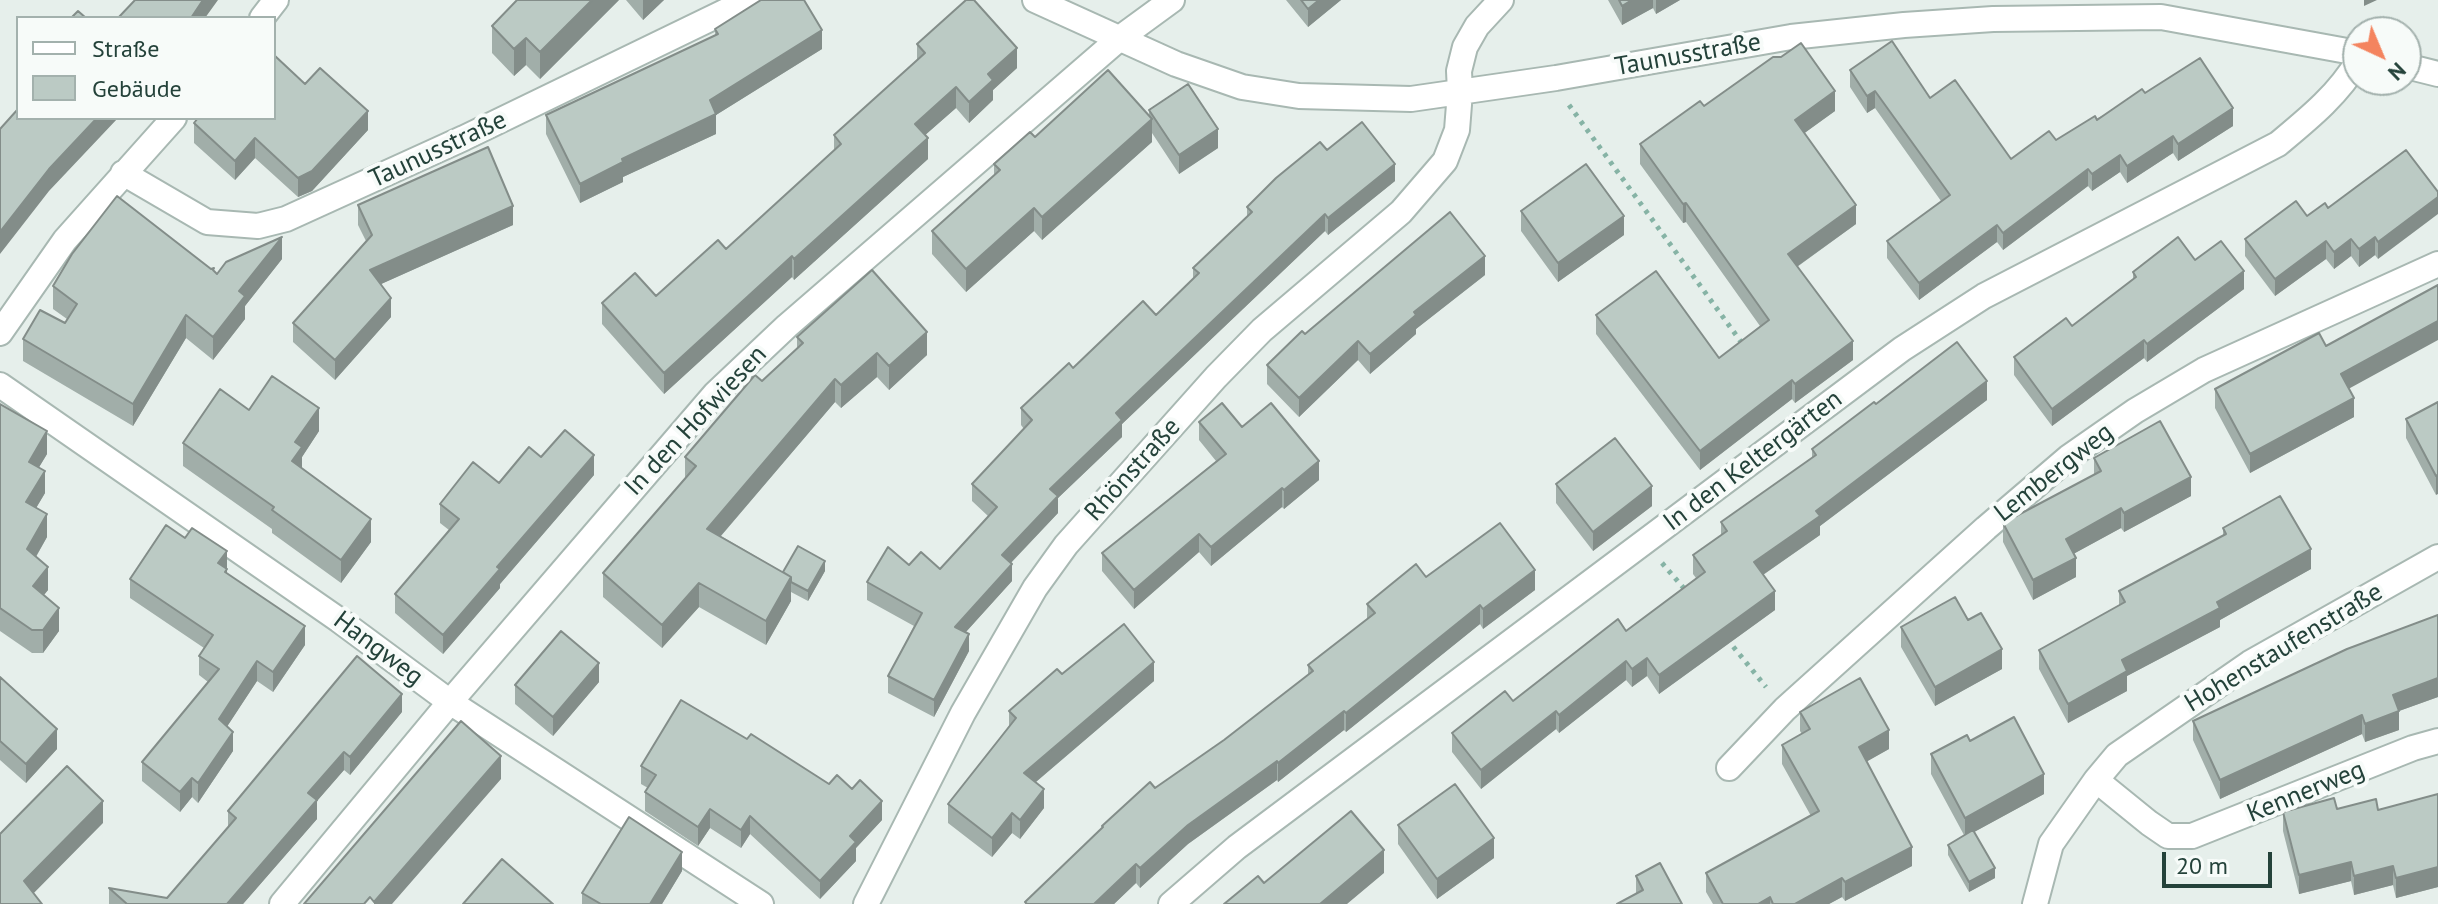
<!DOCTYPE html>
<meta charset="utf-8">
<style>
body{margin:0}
#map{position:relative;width:2438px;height:904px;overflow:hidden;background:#e6efeb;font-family:"PT Sans",sans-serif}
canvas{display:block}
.legend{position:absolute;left:16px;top:16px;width:260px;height:104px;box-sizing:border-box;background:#f7fbf9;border:2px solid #a3b1ad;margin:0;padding:10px 14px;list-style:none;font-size:24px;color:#24423a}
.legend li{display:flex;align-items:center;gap:16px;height:40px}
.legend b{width:40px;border:2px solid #a3b1ad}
.north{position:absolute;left:2342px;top:16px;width:80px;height:80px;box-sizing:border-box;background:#f7fbf9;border:2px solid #a3b1ad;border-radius:50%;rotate:136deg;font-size:22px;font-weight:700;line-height:32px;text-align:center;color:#24423a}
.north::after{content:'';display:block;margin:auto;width:28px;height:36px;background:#f4845f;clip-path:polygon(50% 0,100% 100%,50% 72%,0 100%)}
.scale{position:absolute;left:2162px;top:852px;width:110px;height:36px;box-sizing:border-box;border:4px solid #24423a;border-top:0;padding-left:10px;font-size:24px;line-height:28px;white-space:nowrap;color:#24423a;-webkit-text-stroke:6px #f7fbf9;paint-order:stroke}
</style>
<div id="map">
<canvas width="2438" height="904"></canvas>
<ul class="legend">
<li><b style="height:10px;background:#fff"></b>Straße</li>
<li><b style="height:22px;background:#bbcac4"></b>Gebäude</li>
</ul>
<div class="north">N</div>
<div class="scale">20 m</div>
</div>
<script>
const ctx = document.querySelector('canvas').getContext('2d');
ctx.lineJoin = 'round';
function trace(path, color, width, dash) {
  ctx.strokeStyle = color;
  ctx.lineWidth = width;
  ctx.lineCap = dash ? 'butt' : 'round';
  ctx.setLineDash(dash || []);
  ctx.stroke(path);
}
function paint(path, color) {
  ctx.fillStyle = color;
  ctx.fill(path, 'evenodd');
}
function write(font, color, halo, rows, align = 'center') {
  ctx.font = font + ' "PT Sans",sans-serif';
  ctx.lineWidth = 8;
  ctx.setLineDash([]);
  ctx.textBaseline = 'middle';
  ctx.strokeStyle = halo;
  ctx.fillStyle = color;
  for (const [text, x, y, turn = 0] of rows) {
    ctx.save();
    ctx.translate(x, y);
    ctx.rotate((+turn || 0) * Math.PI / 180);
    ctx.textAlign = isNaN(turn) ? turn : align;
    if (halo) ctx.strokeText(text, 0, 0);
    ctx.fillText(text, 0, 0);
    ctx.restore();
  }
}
const street = new Path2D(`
 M 1035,0 L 1176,64 L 1242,87 L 1299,96 L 1411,99 L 1556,78 L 1791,37 L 1904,25 L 1993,19 L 2161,17 L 2358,53
 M 262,18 L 276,0
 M 2406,66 L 2438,74
 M 123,173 L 207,222 L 258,226 L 286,219 L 464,138 L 749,0
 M 0,333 L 65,240 L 174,118
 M 0,385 L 339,620 L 450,702 L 761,904
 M 1729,768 L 1785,709 L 1986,528 L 2069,457 L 2135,411 L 2204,370 L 2438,264
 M 2096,780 L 2149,823 L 2168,836 L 2192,836 L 2413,748 L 2438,741
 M 282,904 L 450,702 L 715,394 L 787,326 L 1120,38 L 1172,0
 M 866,904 L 963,713 L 1035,588 L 1066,545 L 1216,377 L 1262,330 L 1401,212 L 1445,161 L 1457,130 L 1460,92 L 1459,71 L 1465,47 L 1477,26 L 1501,0
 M 1171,904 L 1237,847 L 1902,349 L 1984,296 L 2278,144 C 2308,119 2338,95 2358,61
 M 2035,904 L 2051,844 L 2096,780 L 2117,755 L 2250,663 L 2438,557`);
trace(street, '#a8b8b2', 28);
trace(new Path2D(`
 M 1569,105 L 1744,346
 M 1662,563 L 1687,592
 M 1727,639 L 1766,687`), '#86b3a5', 5, [4, 6]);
trace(street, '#fff', 24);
paint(new Path2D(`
 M 619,0 L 540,79 L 526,65 L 514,76 L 492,53 L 492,26 Z
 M 626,0 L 664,0 L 643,20 Z
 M 1286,0 L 1341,0 L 1308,27 Z
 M 1608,0 L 1680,0 L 1656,14 L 1653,8 L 1622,25 Z
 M 715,29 L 822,49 L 716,115 L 716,134 L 623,177 L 623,182 L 580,203 L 546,134 L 546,115 L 715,36 Z
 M 917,44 L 1017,68 L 993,90 L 993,100 L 969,123 L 956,108 L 925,135 L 928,159 L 794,280 L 792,277 L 664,394 L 602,324 L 602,303 L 656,296 L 726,249 L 834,150 L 834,135 L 917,61 Z
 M 1850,70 L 1930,98 L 2011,159 L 2056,140 L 2145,93 L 2233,126 L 2178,161 L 2173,153 L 2127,183 L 2120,172 L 2092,191 L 2088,186 L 2003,250 L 1997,242 L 1919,300 L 1887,258 L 1887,241 L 1941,201 L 1875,108 L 1867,113 L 1850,87 Z
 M 305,84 L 368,130 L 312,191 L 298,197 L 255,158 L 235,180 L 194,143 L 194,123 Z
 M 1704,106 L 1835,111 L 1804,133 L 1856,224 L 1797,267 L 1853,360 L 1795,403 L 1792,399 L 1700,470 L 1596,334 L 1596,315 L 1719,358 L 1760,326 L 1686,222 L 1683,223 L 1640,164 L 1640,144 Z
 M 1149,110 L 1218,148 L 1179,174 L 1152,133 L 1152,142 L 1042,240 L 1034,231 L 966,292 L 932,254 L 932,231 L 994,175 L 994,164 L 1035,137 L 1149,116 Z
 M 1327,150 L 1395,181 L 1328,235 L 1325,231 L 1122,424 L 1122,437 L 1058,498 L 1058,513 L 1011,563 L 1012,581 L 965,633 L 969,651 L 934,717 L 888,693 L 888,676 L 914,626 L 867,600 L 867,582 L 909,565 L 940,569 L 988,516 L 972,501 L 972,484 L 1024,429 L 1021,425 L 1021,408 L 1073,368 L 1156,315 L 1193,279 L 1193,268 L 1247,217 L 1247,207 Z
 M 2406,150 L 2378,259 L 2375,255 L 2359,267 L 2351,256 L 2334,269 L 2326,259 L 2275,296 L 2245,256 L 2245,239 L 2328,208 Z
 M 358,205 L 513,225 L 381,284 L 391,317 L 335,380 L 293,342 L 293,323 L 366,241 L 358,225 Z
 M 1521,211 L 1624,235 L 1558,282 L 1521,231 Z
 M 282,259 L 245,306 L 245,319 L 213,360 L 186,338 L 133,426 L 23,361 L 23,339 L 65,323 L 67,319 L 53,309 L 53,286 L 214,271 L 217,274 Z
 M 2195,260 L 2244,289 L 2147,362 L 2144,358 L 2052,426 L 2014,375 L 2014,357 L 2072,326 L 2133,279 L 2133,272 Z
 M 1485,275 L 1416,329 L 1416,334 L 1370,374 L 1358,360 L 1299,417 L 1267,384 L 1267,365 L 1305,334 Z
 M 797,337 L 927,355 L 889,390 L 877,377 L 841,408 L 835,402 L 721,536 L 783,572 L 825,571 L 808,601 L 791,592 L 791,601 L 766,645 L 699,607 L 662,648 L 603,597 L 603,573 L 685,478 L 685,457 L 762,381 L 797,348 Z
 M 2348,388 L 2354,417 L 2250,473 L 2215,408 L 2215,389 Z
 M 1987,400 L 1820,526 L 1820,535 L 1763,575 L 1775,610 L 1659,694 L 1647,676 L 1632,687 L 1626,680 L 1559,733 L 1556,729 L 1481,789 L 1452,752 L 1452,733 L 1513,701 L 1626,631 L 1696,578 L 1693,574 L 1693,555 L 1721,536 L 1721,522 L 1812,458 L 1812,449 L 1876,404 Z
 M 2438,402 L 2436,495 L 2406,438 L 2406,419 Z
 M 0,404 L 47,454 L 39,467 L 45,493 L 36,508 L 47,537 L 36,557 L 48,590 L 44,595 L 59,631 L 43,653 L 32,653 L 0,631 Z
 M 249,410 L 319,431 L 302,457 L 302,469 L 371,542 L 341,583 L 272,533 L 272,529 L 183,466 L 183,443 Z
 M 1199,422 L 1242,427 L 1319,480 L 1284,509 L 1282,507 L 1211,566 L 1199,552 L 1134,609 L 1102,571 L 1102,553 L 1216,461 L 1199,440 Z
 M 541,457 L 594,475 L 500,584 L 500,588 L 443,654 L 395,613 L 395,594 L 449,530 L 440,523 L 440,504 L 499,483 Z
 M 2094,458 L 2191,496 L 2124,532 L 2121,528 L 2073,554 L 2076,577 L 2033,600 L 2003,542 L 2003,523 L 2094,475 Z
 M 1556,484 L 1652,506 L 1593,551 L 1556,503 Z
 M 2223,528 L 2311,569 L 2220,620 L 2220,627 L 2127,676 L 2127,691 L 2068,723 L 2039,669 L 2039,650 L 2119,605 L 2119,591 L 2223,536 Z
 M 185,538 L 227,551 L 227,574 L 305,645 L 273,692 L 257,681 L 227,726 L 233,751 L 198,803 L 192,797 L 180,812 L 142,781 L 142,762 L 208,682 L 199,675 L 199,656 L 204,648 L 130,598 L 130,579 Z
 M 1426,577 L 1535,590 L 1483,629 L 1480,624 L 1346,732 L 1344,730 L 1278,782 L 1277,780 L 1188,844 L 1140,888 L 1136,883 L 1114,904 L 1025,904 L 1025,902 L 1102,829 L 1102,826 L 1224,740 L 1308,675 L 1308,665 L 1367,620 L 1367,604 Z
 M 2438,615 L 2438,697 L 2399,711 L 2399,730 L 2365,742 L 2362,734 L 2220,799 L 2193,740 L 2193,721 Z
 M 1901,627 L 2002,669 L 1935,706 L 1901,647 Z
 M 1062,674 L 1154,681 L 1036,782 L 1044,808 L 1020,839 L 1012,833 L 992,857 L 948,823 L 948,804 L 1009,726 L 1009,711 Z
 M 0,677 L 57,749 L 26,783 L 0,760 Z
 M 599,682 L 553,736 L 515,704 L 515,685 Z
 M 402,712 L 350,775 L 344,770 L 317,801 L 317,819 L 243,904 L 109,904 L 109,888 L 167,898 L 228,827 L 228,811 Z
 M 1800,712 L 1889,749 L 1867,761 L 1912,866 L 1845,901 L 1842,897 L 1829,904 L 1713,904 L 1706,892 L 1706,873 L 1811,816 L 1782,764 L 1782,745 L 1802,734 L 1800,731 Z
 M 1970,741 L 2044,794 L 1974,832 L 1995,878 L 1969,892 L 1948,855 L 1948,845 L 1964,835 L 1931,774 L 1931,754 Z
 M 641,766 L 882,820 L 856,848 L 856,861 L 820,899 L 750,834 L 741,848 L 710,828 L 698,846 L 645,811 L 645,792 L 648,788 L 641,784 Z
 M 2438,794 L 2438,887 L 2396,898 L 2393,885 L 2354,895 L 2351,881 L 2299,894 L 2283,831 L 2283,812 L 2337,809 L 2378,810 Z
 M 1398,825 L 1494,858 L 1437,899 L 1398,844 Z
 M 682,871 L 662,904 L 582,904 L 582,893 Z
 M 1636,876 L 1682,904 L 1636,894 Z`), '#a1aea9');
paint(new Path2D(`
 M 203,0 L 218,0 L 205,18 L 191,18 Z
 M 592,0 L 619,0 L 540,79 L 540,52 Z
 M 643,0 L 664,0 L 643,20 Z
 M 1319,0 L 1341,0 L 1308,27 L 1308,9 Z
 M 1632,0 L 1653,0 L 1653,8 L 1622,25 L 1622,6 Z
 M 1656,0 L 1680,0 L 1656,14 Z
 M 2364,0 L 2377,0 L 2364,6 Z
 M 822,30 L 822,49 L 716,115 L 716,134 L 623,177 L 623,182 L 580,203 L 580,184 L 622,159 L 710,100 Z
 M 526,38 L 526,65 L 514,76 L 514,49 Z
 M 1017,48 L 1017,68 L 993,90 L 993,100 L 969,123 L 969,102 L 988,74 Z
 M 956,87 L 956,108 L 915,144 L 915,124 Z
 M 1835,91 L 1835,111 L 1795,140 L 1795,120 Z
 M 1875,91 L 1875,108 L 1867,113 L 1867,96 Z
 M 2233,108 L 2233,126 L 2178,161 L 2178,144 Z
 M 368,111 L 368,130 L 312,191 L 298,197 L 298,178 Z
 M 97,118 L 118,118 L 49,191 L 0,254 L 0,232 L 49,169 Z
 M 1152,119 L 1152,142 L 1042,240 L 1042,217 Z
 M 1218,129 L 1218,148 L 1179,174 L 1179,155 Z
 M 2173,136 L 2173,153 L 2127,183 L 2127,166 Z
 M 255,138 L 255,158 L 235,180 L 235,161 Z
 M 928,138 L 928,159 L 794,280 L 794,259 Z
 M 2120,155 L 2120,172 L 2092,191 L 2092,174 Z
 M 1395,164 L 1395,181 L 1328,235 L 1328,218 Z
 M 2088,169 L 2088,186 L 2003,250 L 2003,233 Z
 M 2438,197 L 2438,214 L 2378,259 L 2378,242 Z
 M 1686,203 L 1686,222 L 1683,223 L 1683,204 Z
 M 1856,205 L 1856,224 L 1788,273 L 1788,254 Z
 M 513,206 L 513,225 L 370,289 L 370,270 Z
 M 1034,208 L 1034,231 L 966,292 L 966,269 Z
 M 1325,214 L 1325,231 L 1122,424 L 1122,437 L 1058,498 L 1058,513 L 1002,572 L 1002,555 L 1050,489 L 1116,413 Z
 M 1624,216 L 1624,235 L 1558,282 L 1558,263 Z
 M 1997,225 L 1997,242 L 1919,300 L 1919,283 Z
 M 282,237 L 282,259 L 245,306 L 245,319 L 213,360 L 213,337 L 239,291 Z
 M 2375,237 L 2375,255 L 2359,267 L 2359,249 Z
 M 2351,239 L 2351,256 L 2334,269 L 2334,252 Z
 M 2326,241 L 2326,259 L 2275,296 L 2275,279 Z
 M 792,256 L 792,277 L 664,394 L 664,373 Z
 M 1485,256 L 1485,275 L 1416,329 L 1416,334 L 1370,374 L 1370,354 L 1414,312 Z
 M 2244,271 L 2244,289 L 2147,362 L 2147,344 Z
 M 391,298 L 391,317 L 335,380 L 335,360 Z
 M 186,315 L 186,338 L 133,426 L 133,404 Z
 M 2438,321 L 2438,340 L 2341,393 L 2341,374 Z
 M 927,332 L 927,355 L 889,390 L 889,366 Z
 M 2144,340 L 2144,358 L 2052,426 L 2052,409 Z
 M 1358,341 L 1358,360 L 1299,417 L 1299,398 Z
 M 1853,341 L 1853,360 L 1795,403 L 1795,384 Z
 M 877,353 L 877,377 L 841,408 L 841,385 Z
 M 835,379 L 835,402 L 707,552 L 707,529 Z
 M 1792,380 L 1792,399 L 1700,470 L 1700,451 Z
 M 1987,381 L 1987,400 L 1820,526 L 1820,535 L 1754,581 L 1754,562 L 1816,511 Z
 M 2354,398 L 2354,417 L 2250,473 L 2250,454 Z
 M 319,408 L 319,431 L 302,457 L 302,470 L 292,461 L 295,442 Z
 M 47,431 L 47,454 L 29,484 L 29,462 Z
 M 594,455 L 594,475 L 500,584 L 500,588 L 443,654 L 443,635 L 497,567 Z
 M 1319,461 L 1319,480 L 1284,509 L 1284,490 Z
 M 45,471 L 45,493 L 26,525 L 26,502 Z
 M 2438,475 L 2438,494 L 2436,495 L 2436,476 Z
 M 2191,477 L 2191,496 L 2124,532 L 2124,513 Z
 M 1652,486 L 1652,506 L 1593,551 L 1593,532 Z
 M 1282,488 L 1282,507 L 1211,566 L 1211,547 Z
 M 2121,508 L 2121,528 L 2066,558 L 2066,539 Z
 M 47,514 L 47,537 L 27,572 L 27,549 Z
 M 371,519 L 371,542 L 341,583 L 341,560 Z
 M 1199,534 L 1199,552 L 1134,609 L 1134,590 Z
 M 2311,549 L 2311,569 L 2220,620 L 2220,627 L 2127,676 L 2127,691 L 2068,723 L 2068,704 L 2122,660 L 2217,602 Z
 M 227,551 L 227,588 L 218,563 Z
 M 2076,558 L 2076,577 L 2033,600 L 2033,580 Z
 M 825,561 L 825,571 L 808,601 L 808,591 Z
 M 1012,564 L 1012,581 L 955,644 L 955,627 Z
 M 48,567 L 48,590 L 33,608 L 33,586 Z
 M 1535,570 L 1535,590 L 1483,629 L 1483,609 Z
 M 791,577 L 791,601 L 766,645 L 766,621 Z
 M 699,583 L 699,607 L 662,648 L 662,625 Z
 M 1775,591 L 1775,610 L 1659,694 L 1659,675 Z
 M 1480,605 L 1480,624 L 1346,732 L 1346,713 Z
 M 59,608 L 59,631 L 43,653 L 43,630 Z
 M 305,626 L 305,645 L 273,692 L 273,672 Z
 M 969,634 L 969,651 L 934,717 L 934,700 Z
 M 2002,649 L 2002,669 L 1935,706 L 1935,687 Z
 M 1647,658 L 1647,676 L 1632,687 L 1632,669 Z
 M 257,661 L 257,681 L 219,739 L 219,719 Z
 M 1626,661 L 1626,680 L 1559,733 L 1559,715 Z
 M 1154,662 L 1154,681 L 1024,792 L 1024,773 Z
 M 599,663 L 599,682 L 553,736 L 553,717 Z
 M 2438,678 L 2438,697 L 2399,711 L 2399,730 L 2365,742 L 2365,724 L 2393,695 Z
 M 402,694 L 402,712 L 350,775 L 350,757 Z
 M 1344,711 L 1344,730 L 1278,782 L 1278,763 Z
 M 1556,711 L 1556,729 L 1481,789 L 1481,770 Z
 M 2362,715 L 2362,734 L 2220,799 L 2220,780 Z
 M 57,729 L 57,749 L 26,783 L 26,764 Z
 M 1889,730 L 1889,749 L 1859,766 L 1859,747 Z
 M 233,732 L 233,751 L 198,803 L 198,783 Z
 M 344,752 L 344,770 L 317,801 L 317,819 L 243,904 L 227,904 L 308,793 Z
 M 501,756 L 501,779 L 392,904 L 374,904 L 374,902 Z
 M 1277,761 L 1277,780 L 1188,844 L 1140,888 L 1140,868 L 1188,825 Z
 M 2044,774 L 2044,794 L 1965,837 L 1965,818 Z
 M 192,778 L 192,797 L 180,812 L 180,792 Z
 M 1044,789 L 1044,808 L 1020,839 L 1020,820 Z
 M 103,801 L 103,823 L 24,903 L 24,881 Z
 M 882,801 L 882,820 L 856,848 L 856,861 L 820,899 L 820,881 L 850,836 Z
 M 710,809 L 710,828 L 698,846 L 698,827 Z
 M 1012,813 L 1012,833 L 992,857 L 992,838 Z
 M 750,816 L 750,834 L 741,848 L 741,830 Z
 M 1494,838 L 1494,858 L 1437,899 L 1437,879 Z
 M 1912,847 L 1912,866 L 1845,901 L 1845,882 Z
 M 1384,850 L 1384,873 L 1347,904 L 1320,904 Z
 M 682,852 L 682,871 L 662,904 L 650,904 Z
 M 2351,862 L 2351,881 L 2299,894 L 2299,875 Z
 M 1136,864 L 1136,883 L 1114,904 L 1094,904 Z
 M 2393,866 L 2393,885 L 2354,895 L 2354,876 Z
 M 2438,867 L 2438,887 L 2396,898 L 2396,878 Z
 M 1995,868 L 1995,878 L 1969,892 L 1969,882 Z
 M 1842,878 L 1842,897 L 1829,904 L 1795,904 Z
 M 1770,897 L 1770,904 L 1758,904 Z`), '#838d89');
const building = new Path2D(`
 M 135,0 L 203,0 L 191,18 L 118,18 Z
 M 517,0 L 592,0 L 540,52 L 526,38 L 514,49 L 492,26 Z
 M 761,0 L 804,0 L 822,30 L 710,100 L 716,114 L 622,159 L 623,162 L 580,184 L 546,115 L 718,34 L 715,29 Z
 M 966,0 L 974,0 L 1017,48 L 988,74 L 993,80 L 969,102 L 956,87 L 915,124 L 928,138 L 794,259 L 792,256 L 664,373 L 602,303 L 635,273 L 656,296 L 718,240 L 726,249 L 841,144 L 834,135 L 925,53 L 917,44 Z
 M 1301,0 L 1319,0 L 1308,9 Z
 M 1619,0 L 1632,0 L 1622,6 Z
 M 78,11 L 86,18 L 71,18 Z
 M 1892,41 L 1930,98 L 1955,80 L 2011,159 L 2049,131 L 2056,140 L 2095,116 L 2097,120 L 2142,89 L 2145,93 L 2200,58 L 2233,108 L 2178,144 L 2173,136 L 2127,166 L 2120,155 L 2092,174 L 2088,169 L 2003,233 L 1997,225 L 1919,283 L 1887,241 L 1950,195 L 1875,91 L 1867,96 L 1850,70 Z
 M 1801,43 L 1835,91 L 1795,120 L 1856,205 L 1788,254 L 1853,341 L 1795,384 L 1792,380 L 1700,451 L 1596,315 L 1656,271 L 1719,358 L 1769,320 L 1686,203 L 1683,204 L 1640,144 L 1700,101 L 1704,106 L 1773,57 L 1781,57 Z
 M 274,55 L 305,84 L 320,68 L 368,111 L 312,171 L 298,178 L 255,138 L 235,161 L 194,123 L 198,118 L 274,118 Z
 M 1108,70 L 1152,119 L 1042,217 L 1034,208 L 966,269 L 932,231 L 1000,170 L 994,164 L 1030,132 L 1035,137 Z
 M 1188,84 L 1218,129 L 1179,155 L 1149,110 Z
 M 18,109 L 18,118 L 97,118 L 49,169 L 0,232 L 0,129 Z
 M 1362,122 L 1395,164 L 1328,218 L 1325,214 L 1116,413 L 1122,420 L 1050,489 L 1058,496 L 1002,555 L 1012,564 L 955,627 L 969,634 L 934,700 L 888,676 L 922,613 L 867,582 L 888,547 L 909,565 L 921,552 L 940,569 L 997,507 L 972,484 L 1032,420 L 1021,408 L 1069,363 L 1073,368 L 1143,301 L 1156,315 L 1199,273 L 1193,268 L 1252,212 L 1247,207 L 1276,178 L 1320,142 L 1327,150 Z
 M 488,147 L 513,206 L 370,270 L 391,298 L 335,360 L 293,323 L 372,235 L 358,205 Z
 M 2406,150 L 2438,192 L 2438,197 L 2378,242 L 2375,237 L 2359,249 L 2351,239 L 2334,252 L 2326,241 L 2275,279 L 2245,239 L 2296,201 L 2307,216 L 2325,203 L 2328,208 Z
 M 1586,164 L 1624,216 L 1558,263 L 1521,211 Z
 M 117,196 L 211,269 L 214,268 L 213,270 L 217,274 L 226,262 L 282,237 L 239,291 L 245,296 L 213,337 L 186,315 L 133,404 L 23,339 L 40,310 L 65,323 L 77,304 L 53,286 L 72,254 Z
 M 1450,212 L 1485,256 L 1414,312 L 1416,315 L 1370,354 L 1358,341 L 1299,398 L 1267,365 L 1302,331 L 1305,334 Z
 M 2178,237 L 2195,260 L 2221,241 L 2244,271 L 2147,344 L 2144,340 L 2052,409 L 2014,357 L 2066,318 L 2072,326 L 2136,277 L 2133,272 Z
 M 872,270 L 927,332 L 889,366 L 877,353 L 841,385 L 835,379 L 707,529 L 791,577 L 766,621 L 699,583 L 662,625 L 603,573 L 696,466 L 685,457 L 755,375 L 762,381 L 803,343 L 797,337 Z
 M 2438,285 L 2438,321 L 2341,374 L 2354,398 L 2250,454 L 2215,389 L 2319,333 L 2326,346 Z
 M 1957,342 L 1987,381 L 1816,511 L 1820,516 L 1754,562 L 1775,591 L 1659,675 L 1647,658 L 1632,669 L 1626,661 L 1559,715 L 1556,711 L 1481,770 L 1452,733 L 1505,691 L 1513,701 L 1618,619 L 1626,631 L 1705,572 L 1693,555 L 1727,531 L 1721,522 L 1816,455 L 1812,449 L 1874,402 L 1876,404 Z
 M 272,376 L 319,408 L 295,442 L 302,447 L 292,461 L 371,519 L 341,560 L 272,510 L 274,507 L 183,443 L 220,389 L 249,410 Z
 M 2438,402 L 2438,475 L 2436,476 L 2406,419 Z
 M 1222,403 L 1242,427 L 1271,403 L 1319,461 L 1284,490 L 1282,488 L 1211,547 L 1199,534 L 1134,590 L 1102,553 L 1226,454 L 1199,422 Z
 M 0,404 L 47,431 L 29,462 L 45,471 L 26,502 L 47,514 L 27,549 L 48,567 L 33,586 L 59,608 L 43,630 L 32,630 L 0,608 Z
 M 2160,421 L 2191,477 L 2124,513 L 2121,508 L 2066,539 L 2076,558 L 2033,580 L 2003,523 L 2101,471 L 2094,458 Z
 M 565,430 L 594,455 L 497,567 L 500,569 L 443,635 L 395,594 L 459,519 L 440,504 L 473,462 L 499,483 L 529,447 L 541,457 Z
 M 1615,438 L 1652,486 L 1593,532 L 1556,484 Z
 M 2280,496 L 2311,549 L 2217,602 L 2220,608 L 2122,660 L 2127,671 L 2068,704 L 2039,650 L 2125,602 L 2119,591 L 2226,534 L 2223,528 Z
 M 1500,523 L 1535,570 L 1483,609 L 1480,605 L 1346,713 L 1344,711 L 1278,763 L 1277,761 L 1188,825 L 1140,868 L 1136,864 L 1094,904 L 1027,904 L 1025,902 L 1103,827 L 1102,826 L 1150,782 L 1155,788 L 1224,740 L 1313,671 L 1308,665 L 1375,613 L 1367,604 L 1416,564 L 1426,577 Z
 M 166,525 L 185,538 L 192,528 L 227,551 L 218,563 L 227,569 L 225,572 L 305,626 L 273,672 L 257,661 L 219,719 L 233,732 L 198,783 L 192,778 L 180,792 L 142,762 L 219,669 L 199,656 L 213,635 L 130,579 Z
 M 798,546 L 825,561 L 808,591 L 791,582 L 791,577 L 783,572 Z
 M 1955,597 L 1968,620 L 1981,613 L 2002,649 L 1935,687 L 1901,627 Z
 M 2438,615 L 2438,678 L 2393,695 L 2399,711 L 2365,724 L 2362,715 L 2220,780 L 2193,721 L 2347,649 Z
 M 1124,624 L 1154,662 L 1024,773 L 1044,789 L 1020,820 L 1012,813 L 992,838 L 948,804 L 1016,718 L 1009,711 L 1057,669 L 1062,674 Z
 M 561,631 L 599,663 L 553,717 L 515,685 Z
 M 357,656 L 402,694 L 350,757 L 344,752 L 308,793 L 317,800 L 227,904 L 127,904 L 109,888 L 167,898 L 236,818 L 228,811 Z
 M 0,677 L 57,729 L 26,764 L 0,741 Z
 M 1860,678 L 1889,730 L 1859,747 L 1912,847 L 1845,882 L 1842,878 L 1795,904 L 1773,904 L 1770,897 L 1758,904 L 1723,904 L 1706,873 L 1819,811 L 1782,745 L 1810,729 L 1800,712 Z
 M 681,700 L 747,739 L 751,734 L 829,784 L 837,775 L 852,789 L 860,780 L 882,801 L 850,836 L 856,842 L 820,881 L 750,816 L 741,830 L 710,809 L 698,827 L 645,792 L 656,775 L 641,766 Z
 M 2014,717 L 2044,774 L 1965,818 L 1931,754 L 1967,735 L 1970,741 Z
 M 461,721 L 501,756 L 374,902 L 370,897 L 364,904 L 304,904 Z
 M 67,766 L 103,801 L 24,881 L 42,904 L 0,904 L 0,834 Z
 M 1455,784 L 1494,838 L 1437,879 L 1398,825 Z
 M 2438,794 L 2438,867 L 2396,878 L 2393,866 L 2354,876 L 2351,862 L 2299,875 L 2283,812 L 2334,798 L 2337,809 L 2376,799 L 2378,810 Z
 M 1351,811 L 1384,850 L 1320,904 L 1224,904 L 1258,876 L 1264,883 Z
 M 629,817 L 682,852 L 650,904 L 601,904 L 582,893 Z
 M 1973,830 L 1995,868 L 1969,882 L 1948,845 Z
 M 502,859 L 553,904 L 463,904 Z
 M 1660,863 L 1682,904 L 1617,904 L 1643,890 L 1636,876 Z`);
paint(building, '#bbcac4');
trace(building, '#838d89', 2);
write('26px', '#24423a', '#f7fbf9', [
 ["Taunusstraße",1688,55,-10],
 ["Taunusstraße",438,150,-25],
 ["In den Hofwiesen",696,421,-47],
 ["In den Keltergärten",1753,461,-37],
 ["Rhönstraße",1133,470,-48],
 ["Lembergweg",2054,473,-38],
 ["Hohenstaufenstraße",2284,648,-31],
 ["Hangweg",378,649,37],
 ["Kennerweg",2306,792,-22]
]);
</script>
